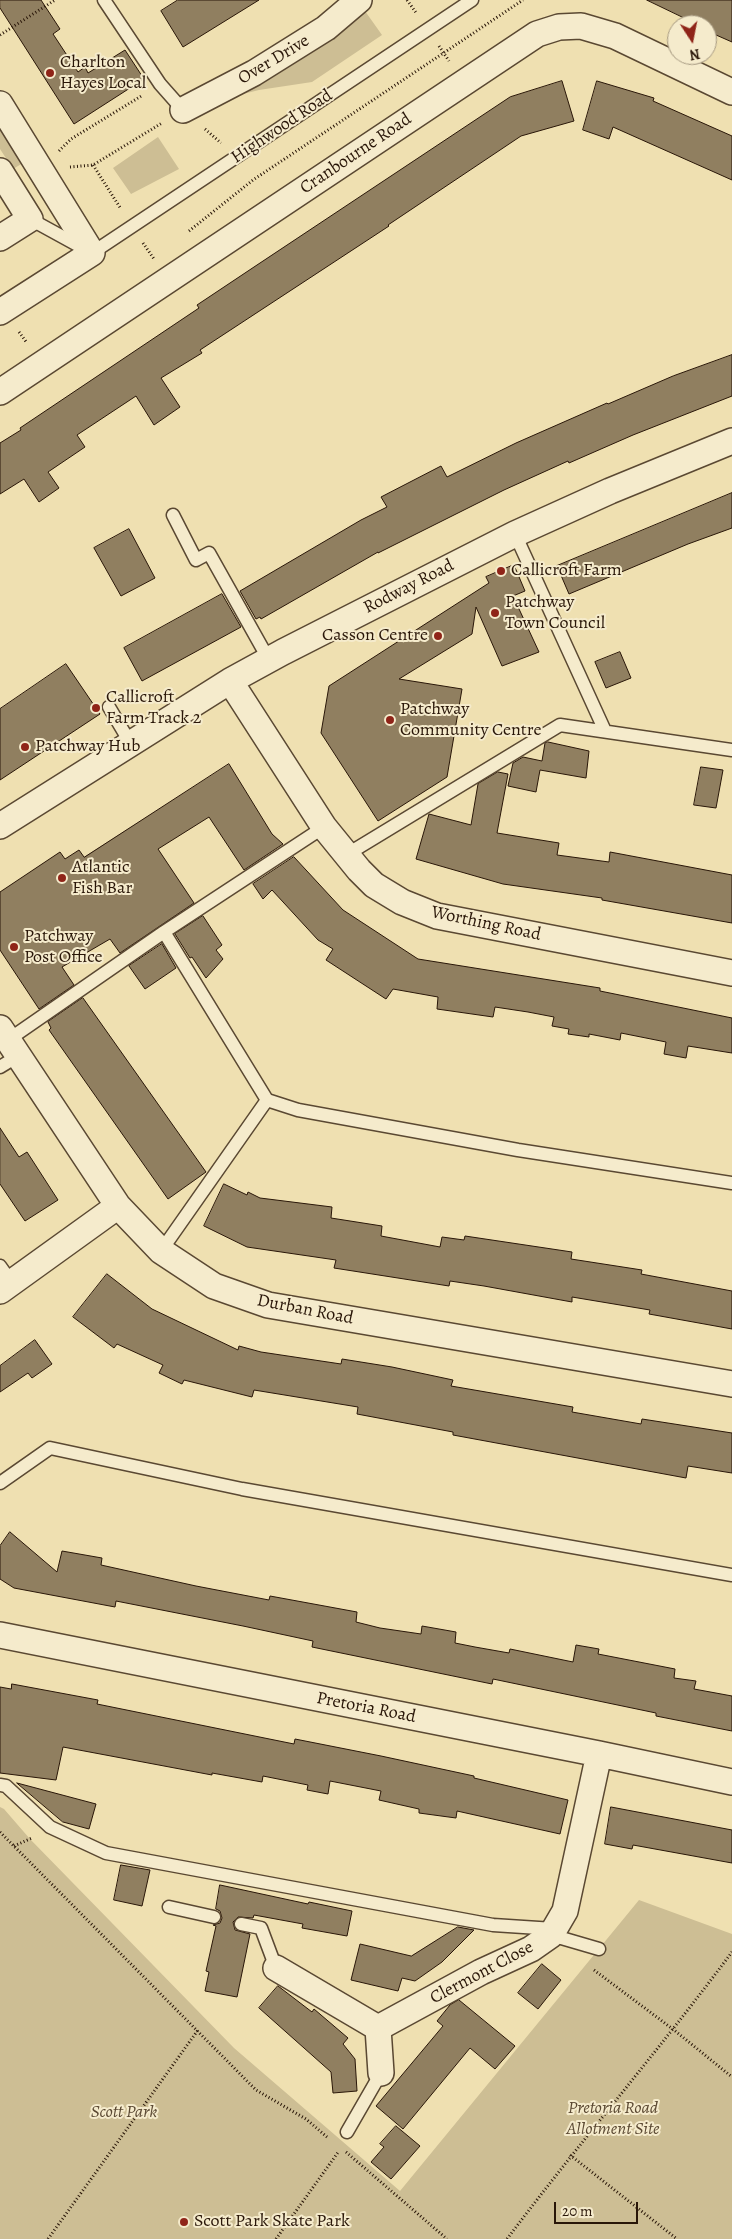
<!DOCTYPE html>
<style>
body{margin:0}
#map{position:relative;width:732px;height:2239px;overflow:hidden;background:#efe0b1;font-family:Alegreya,serif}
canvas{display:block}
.north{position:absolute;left:667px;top:15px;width:50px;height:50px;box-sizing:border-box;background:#f5ebcc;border:1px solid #a3967e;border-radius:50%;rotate:169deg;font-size:14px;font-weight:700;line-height:20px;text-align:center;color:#291608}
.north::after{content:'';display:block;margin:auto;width:18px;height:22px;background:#8f2418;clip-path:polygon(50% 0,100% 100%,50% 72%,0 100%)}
.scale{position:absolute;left:554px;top:2202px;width:84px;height:22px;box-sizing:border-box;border:2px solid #291608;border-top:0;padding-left:6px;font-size:15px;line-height:18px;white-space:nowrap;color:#291608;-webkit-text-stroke:4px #f5ebcc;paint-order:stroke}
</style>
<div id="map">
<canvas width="732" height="2239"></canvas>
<div class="north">N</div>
<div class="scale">20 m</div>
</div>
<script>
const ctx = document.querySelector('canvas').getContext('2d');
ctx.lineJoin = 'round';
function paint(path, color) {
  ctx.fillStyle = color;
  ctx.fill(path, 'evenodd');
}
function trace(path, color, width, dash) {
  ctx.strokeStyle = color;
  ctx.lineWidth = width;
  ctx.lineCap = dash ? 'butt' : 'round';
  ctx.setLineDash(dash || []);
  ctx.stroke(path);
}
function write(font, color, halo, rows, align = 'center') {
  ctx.font = font + ' Alegreya,serif';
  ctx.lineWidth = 4;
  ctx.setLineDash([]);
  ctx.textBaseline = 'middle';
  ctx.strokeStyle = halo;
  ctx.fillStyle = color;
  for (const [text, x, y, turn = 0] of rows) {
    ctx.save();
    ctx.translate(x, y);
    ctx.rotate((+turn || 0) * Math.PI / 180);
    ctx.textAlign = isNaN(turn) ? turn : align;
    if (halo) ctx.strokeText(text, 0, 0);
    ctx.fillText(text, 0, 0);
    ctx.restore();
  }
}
paint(new Path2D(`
 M 365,11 L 382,35 L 312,82 L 259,90 L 223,99 Z
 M 0,127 L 23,163 L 13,169 L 0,149 Z
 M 158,137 L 179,169 L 131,194 L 113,168 Z
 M 0,1807 L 4,1809 L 30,1839 L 234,2048 L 400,2191 L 639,1900 L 732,1934 L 732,2239 L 0,2239 Z`), '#cdbe94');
const building = new Path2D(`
 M 0,0 L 41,0 L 60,29 L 53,34 L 78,72 L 85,67 L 88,73 L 125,50 L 144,79 L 74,124 L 0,8 Z
 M 178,0 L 259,0 L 183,47 L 161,11 Z
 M 647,0 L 732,0 L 732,42 L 707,31 L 707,25 L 699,25 Z
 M 562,81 L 574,121 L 521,136 L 388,225 L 389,226 L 200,350 L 202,353 L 161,378 L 180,407 L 154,425 L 136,396 L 77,435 L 85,447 L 48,472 L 59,488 L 39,502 L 24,479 L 0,494 L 0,443 L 21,430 L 20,428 L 199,308 L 197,305 L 257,265 L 510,97 Z
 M 597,81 L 654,98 L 653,101 L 732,136 L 732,180 L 613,127 L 609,139 L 583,130 Z
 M 732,355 L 732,396 L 633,435 L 569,463 L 568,461 L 504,490 L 378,553 L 378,552 L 261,619 L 260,617 L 256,619 L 240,591 L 361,520 L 387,507 L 381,497 L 441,466 L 447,477 L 516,443 L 607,403 L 608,404 L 673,376 Z
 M 732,493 L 732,528 L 688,544 L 569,594 L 557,566 Z
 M 129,529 L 155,578 L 121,596 L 94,548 Z
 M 514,565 L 525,591 L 513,596 L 539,652 L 502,666 L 476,607 L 472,634 L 399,679 L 462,689 L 447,777 L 378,821 L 321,733 L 329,686 L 489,583 L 486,577 Z
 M 222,594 L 241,627 L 142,681 L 124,648 Z
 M 620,652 L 631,678 L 606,688 L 595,662 Z
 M 66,664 L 100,714 L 0,780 L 0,709 Z
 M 548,742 L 589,751 L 586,778 L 540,770 L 536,792 L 508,786 L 513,763 L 523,757 L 542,761 L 545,743 Z
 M 229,764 L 272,834 L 283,844 L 244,870 L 209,817 L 158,849 L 194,903 L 120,953 L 110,939 L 62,967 L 74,985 L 39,1009 L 0,950 L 0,892 L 60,852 L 65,859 L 79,850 L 84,857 Z
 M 701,767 L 723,770 L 716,808 L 694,805 Z
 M 498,772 L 508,774 L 497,833 L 559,843 L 557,855 L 609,862 L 610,852 L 732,875 L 732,923 L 602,900 L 602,898 L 503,884 L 416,859 L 429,814 L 471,825 L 478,784 Z
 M 294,857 L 343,910 L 418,959 L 600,988 L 600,991 L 732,1018 L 732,1053 L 688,1046 L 686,1058 L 664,1054 L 666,1042 L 621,1033 L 620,1040 L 589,1034 L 589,1037 L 568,1034 L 569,1029 L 552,1026 L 554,1017 L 528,1012 L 495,1007 L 493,1017 L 437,1009 L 438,997 L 393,989 L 386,999 L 326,960 L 333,949 L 318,940 L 272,890 L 263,899 L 253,884 Z
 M 203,916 L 222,945 L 216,950 L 223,959 L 206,978 L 192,957 L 190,958 L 175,934 Z
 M 162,944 L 176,968 L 145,989 L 129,966 Z
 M 83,998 L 206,1172 L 168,1199 L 49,1030 L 51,1028 L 48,1022 Z
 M 0,1128 L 19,1157 L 27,1152 L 58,1200 L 25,1221 L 0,1184 Z
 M 224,1184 L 247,1195 L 248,1192 L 260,1198 L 332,1207 L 331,1218 L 382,1226 L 381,1236 L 440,1247 L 442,1237 L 464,1240 L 465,1236 L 572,1252 L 571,1259 L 642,1270 L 641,1274 L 732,1291 L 732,1329 L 649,1314 L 650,1310 L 572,1297 L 572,1302 L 484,1286 L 450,1281 L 449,1286 L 334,1268 L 336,1260 L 247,1247 L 204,1226 Z
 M 107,1274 L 152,1309 L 238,1350 L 239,1346 L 261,1352 L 341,1364 L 342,1359 L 392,1367 L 453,1380 L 451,1386 L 573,1407 L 572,1412 L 641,1424 L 642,1419 L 732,1433 L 732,1473 L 688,1466 L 686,1478 L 453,1435 L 453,1432 L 357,1414 L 358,1407 L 254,1390 L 252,1397 L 184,1380 L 182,1384 L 159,1373 L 163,1365 L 117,1344 L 114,1348 L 73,1317 Z
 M 35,1340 L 52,1364 L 32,1378 L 28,1373 L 0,1392 L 0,1366 Z
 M 10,1532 L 57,1572 L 62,1551 L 102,1558 L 101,1565 L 196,1586 L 269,1600 L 270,1596 L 357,1612 L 356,1622 L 380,1628 L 421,1634 L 422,1626 L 456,1632 L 455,1643 L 475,1647 L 509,1653 L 510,1649 L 573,1662 L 576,1645 L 599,1649 L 598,1654 L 675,1669 L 674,1678 L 696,1681 L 694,1689 L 732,1696 L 732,1731 L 656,1716 L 656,1713 L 493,1679 L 492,1684 L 312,1647 L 313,1641 L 243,1626 L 116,1601 L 115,1607 L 14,1588 L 0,1579 L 0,1546 Z
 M 12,1684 L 98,1700 L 97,1704 L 294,1744 L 295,1739 L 381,1756 L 474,1776 L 474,1778 L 568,1800 L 560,1834 L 457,1811 L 456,1818 L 419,1813 L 419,1809 L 379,1800 L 381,1791 L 330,1781 L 328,1794 L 307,1790 L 308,1785 L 263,1776 L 262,1782 L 212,1773 L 212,1775 L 63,1747 L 56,1780 L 0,1773 L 0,1687 L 11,1689 Z
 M 17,1783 L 96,1804 L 89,1829 L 63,1822 Z
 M 611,1807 L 732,1830 L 732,1863 L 633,1845 L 632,1849 L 605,1844 Z
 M 121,1865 L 150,1870 L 142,1906 L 114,1900 Z
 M 220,1885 L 308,1904 L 309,1902 L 352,1911 L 347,1936 L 302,1928 L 303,1924 L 254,1915 L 253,1918 L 238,1917 L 233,1922 L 235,1930 L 250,1934 L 237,1997 L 205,1991 L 209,1972 L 206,1971 L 216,1926 L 213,1925 L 220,1923 L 222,1918 L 220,1911 L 216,1909 Z
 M 458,1927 L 474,1930 L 442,1962 L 415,1981 L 402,1978 L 398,1991 L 351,1980 L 360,1944 L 411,1956 Z
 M 542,1964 L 561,1980 L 538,2009 L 518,1993 Z
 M 278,1986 L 312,2012 L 314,2009 L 348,2038 L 343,2044 L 355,2059 L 357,2091 L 333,2093 L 331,2072 L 259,2008 Z
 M 459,2000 L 515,2046 L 495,2069 L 470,2048 L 403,2129 L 376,2106 L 443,2026 L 437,2021 L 450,2005 Z
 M 396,2126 L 420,2146 L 391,2179 L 371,2162 L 384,2147 L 380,2144 Z`);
paint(building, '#907f60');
trace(building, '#291608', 1);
const lane = new Path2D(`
 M 104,0 L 160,84 L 183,110
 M 30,219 L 92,253 L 472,0
 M 173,515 L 196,560 L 209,553 L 269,660
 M 515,534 L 605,731
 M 109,707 L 131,744
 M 346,855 L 560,725 L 732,750
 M 164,932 L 267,1100 L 298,1110 L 518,1150 L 732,1183
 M 8,1040 L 164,932 L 324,827
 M 0,1067 L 18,1056
 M 161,1251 L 267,1100
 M 0,1266 L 12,1283
 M 0,1483 L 50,1448 L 242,1489 L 732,1575
 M 0,1785 L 6,1786 L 50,1827 L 106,1853 L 493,1925 L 554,1929
 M 169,1907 L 214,1917
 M 241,1924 L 261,1928 L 276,1968
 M 551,1935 L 599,1949
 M 347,2132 L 381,2073`);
const street = new Path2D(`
 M 0,104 L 92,253 L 0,312
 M 183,110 L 254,73 L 326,28 L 359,0
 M 0,171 L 30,219 L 0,238
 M 0,392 L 537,34 L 559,27 L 581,26 L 615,36 L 732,92
 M 230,681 L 324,827 L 359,870 L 374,885 L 402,902 L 437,916 L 732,973
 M 0,826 L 230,681 L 283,652 L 515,534 L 610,491 L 732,441
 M 0,1028 L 118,1206 L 161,1251 L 214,1286 L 268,1305 L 732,1384
 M 0,1291 L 118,1206
 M 0,1635 L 599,1754 L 732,1782
 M 276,1968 L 378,2028 L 481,1972 L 531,1949 L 551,1935 L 565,1911 L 599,1754
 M 378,2028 L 381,2073`);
trace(lane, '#5a4832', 15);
trace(street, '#5a4832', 28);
trace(new Path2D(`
 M 407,0 L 417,14
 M 0,35 L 55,0
 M 439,46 L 449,61
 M 205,129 L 221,143
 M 59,151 L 71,139 L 143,95
 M 93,165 L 121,209
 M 70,167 L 93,165 L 162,123
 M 189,231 L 253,180 L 523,0
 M 143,243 L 154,259
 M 19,332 L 27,343
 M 0,1832 L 256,2090 L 306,2119 L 327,2137
 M 14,1846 L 32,1838
 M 594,1970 L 674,2030 L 732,2077
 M 346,2152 L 447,2239
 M 570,2155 L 677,2239
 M 48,2239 L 198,2030
 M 276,2239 L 339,2151
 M 507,2239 C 580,2142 659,2050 732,1952`), '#291608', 3, [1, 2.5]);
trace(lane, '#f5ebcc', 12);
trace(street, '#f5ebcc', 25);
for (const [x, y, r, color] of [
 [50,73,5,"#8f2418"],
 [501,571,5,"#8f2418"],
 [495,613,5,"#8f2418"],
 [438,636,5,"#8f2418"],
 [96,708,5,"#8f2418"],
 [390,720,5,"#8f2418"],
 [25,747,5,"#8f2418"],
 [62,878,5,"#8f2418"],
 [14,947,5,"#8f2418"],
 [184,2222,5,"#8f2418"]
]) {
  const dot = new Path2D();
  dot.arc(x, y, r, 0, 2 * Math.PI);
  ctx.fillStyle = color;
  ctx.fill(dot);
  trace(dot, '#f5ebcc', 2);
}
write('18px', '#291608', '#f5ebcc', [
 ["Over Drive",274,60,-31],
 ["Highwood Road",282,127,-34],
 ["Cranbourne Road",356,154,-34],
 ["Rodway Road",409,587,-27],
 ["Worthing Road",486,924,12],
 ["Durban Road",305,1310,11],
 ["Pretoria Road",366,1708,11],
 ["Clermont Close",482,1973,-28]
]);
write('18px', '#291608', '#f5ebcc', [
 ["Charlton",60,63],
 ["Hayes Local",60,84],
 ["Callicroft Farm",511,571],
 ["Patchway",505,603],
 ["Town Council",505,624],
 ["Casson Centre",428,636,"right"],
 ["Callicroft",106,698],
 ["Farm Track 2",106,719],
 ["Patchway",400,710],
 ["Community Centre",400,731],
 ["Patchway Hub",35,747],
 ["Atlantic",72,868],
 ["Fish Bar",72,889],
 ["Patchway",24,937],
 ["Post Office",24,958],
 ["Scott Park Skate Park",194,2222]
], 'left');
write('italic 18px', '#5a4832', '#f5ebcc', [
 ["Pretoria Road",613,2109],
 ["Allotment Site",613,2130],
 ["Scott Park",124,2113]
]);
</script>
